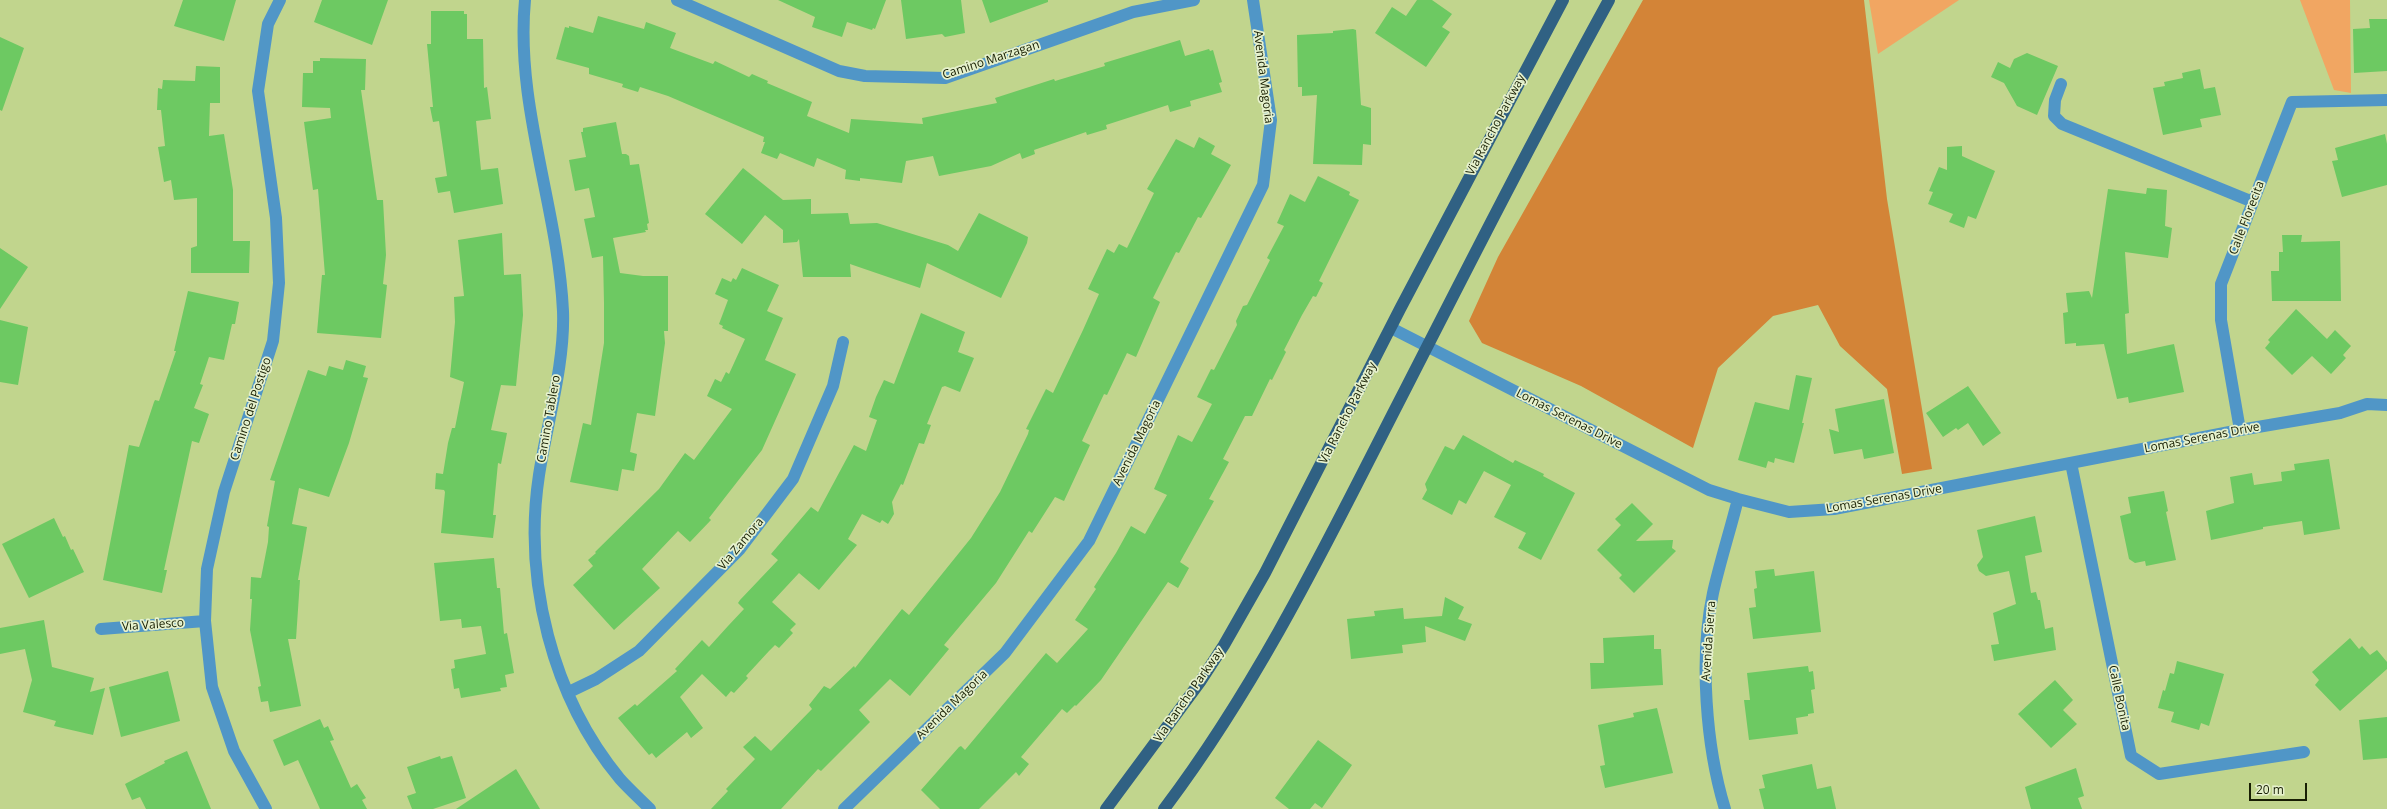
<!DOCTYPE html>
<style>
body{margin:0}
#map{position:relative;width:2387px;height:809px;overflow:hidden;background:#c1d58d;font-family:"Open Sans",sans-serif}
canvas{display:block}
.scale{position:absolute;left:2249px;top:783px;width:58px;height:18px;box-sizing:border-box;border:2px solid #181f03;border-top:0;padding-left:5px;font-size:12px;line-height:14px;white-space:nowrap;color:#181f03;-webkit-text-stroke:3px #e6f1cd;paint-order:stroke}
</style>
<div id="map">
<canvas width="2387" height="809"></canvas>
<div class="scale">20 m</div>
</div>
<script>
const ctx = document.querySelector('canvas').getContext('2d');
ctx.lineJoin = 'round';
function paint(path, color) {
  ctx.fillStyle = color;
  ctx.fill(path, 'evenodd');
}
function trace(path, color, width, dash) {
  ctx.strokeStyle = color;
  ctx.lineWidth = width;
  ctx.lineCap = dash ? 'butt' : 'round';
  ctx.setLineDash(dash || []);
  ctx.stroke(path);
}
function write(font, color, halo, rows, align = 'center') {
  ctx.font = font + ' "Open Sans",sans-serif';
  ctx.lineWidth = 3.5;
  ctx.setLineDash([]);
  ctx.textBaseline = 'middle';
  ctx.strokeStyle = halo;
  ctx.fillStyle = color;
  for (const [text, x, y, turn = 0] of rows) {
    ctx.save();
    ctx.translate(x, y);
    ctx.rotate((+turn || 0) * Math.PI / 180);
    ctx.textAlign = isNaN(turn) ? turn : align;
    if (halo) ctx.strokeText(text, 0, 0);
    ctx.fillText(text, 0, 0);
    ctx.restore();
  }
}
paint(new Path2D(`
 M 1869,0 L 1959,0 L 1878,54 Z
 M 2300,0 L 2350,0 L 2351,93 L 2334,90 Z`), '#f1a662');
paint(new Path2D(`
 M 1643,0 L 1864,0 L 1887,199 L 1932,469 L 1902,474 L 1887,389 L 1840,346 L 1818,305 L 1773,316 L 1718,368 L 1693,448 L 1581,386 L 1482,343 L 1469,321 L 1498,257 Z`), '#d38437');
paint(new Path2D(`
 M 183,0 L 236,0 L 224,41 L 174,26 Z
 M 322,0 L 388,0 L 372,45 L 314,22 Z
 M 778,0 L 886,0 L 875,29 L 873,28 L 872,30 L 847,22 L 842,37 L 812,27 L 815,17 Z
 M 901,0 L 961,0 L 965,33 L 945,37 L 942,34 L 906,39 Z
 M 982,0 L 1048,0 L 1048,2 L 990,23 Z
 M 1417,0 L 1432,0 L 1452,14 L 1442,27 L 1450,32 L 1426,67 L 1375,33 L 1392,7 L 1406,16 Z
 M 431,11 L 464,11 L 464,14 L 467,14 L 467,39 L 483,39 L 484,88 L 487,87 L 491,119 L 476,121 L 481,170 L 498,168 L 503,204 L 454,213 L 450,191 L 438,193 L 435,178 L 447,176 L 439,121 L 433,122 L 430,107 L 433,107 L 427,44 L 431,44 Z
 M 598,16 L 644,29 L 646,22 L 676,33 L 670,48 L 713,64 L 715,61 L 749,77 L 752,74 L 768,81 L 767,83 L 812,102 L 807,116 L 849,133 L 851,119 L 923,124 L 922,118 L 997,103 L 995,98 L 1054,79 L 1055,81 L 1105,66 L 1104,63 L 1180,40 L 1185,56 L 1209,49 L 1210,51 L 1213,50 L 1222,82 L 1219,83 L 1222,92 L 1190,101 L 1191,106 L 1170,112 L 1168,105 L 1106,125 L 1107,129 L 1087,135 L 1086,132 L 1034,150 L 1035,154 L 1022,159 L 1020,153 L 991,166 L 939,176 L 933,156 L 906,161 L 902,183 L 860,178 L 860,181 L 845,179 L 846,170 L 817,158 L 814,167 L 780,153 L 777,159 L 761,153 L 765,142 L 763,142 L 764,137 L 668,96 L 640,87 L 638,92 L 622,87 L 623,84 L 589,74 L 589,68 L 556,59 L 565,27 L 569,28 L 569,26 L 593,33 Z
 M 2369,19 L 2387,19 L 2387,71 L 2354,73 L 2353,29 L 2370,28 Z
 M 1353,29 L 1356,30 L 1361,105 L 1371,108 L 1371,145 L 1363,144 L 1362,165 L 1313,164 L 1317,95 L 1302,96 L 1302,87 L 1298,87 L 1297,35 L 1333,33 L 1333,31 Z
 M 0,37 L 24,48 L 2,111 L 0,110 Z
 M 2027,53 L 2058,66 L 2037,115 L 2017,106 L 2004,83 L 1991,77 L 1998,62 L 2010,68 L 2014,59 Z
 M 320,58 L 366,59 L 365,90 L 361,90 L 377,200 L 383,200 L 386,255 L 383,284 L 387,285 L 381,338 L 317,333 L 322,275 L 325,275 L 318,189 L 313,190 L 304,122 L 331,118 L 330,108 L 302,107 L 303,73 L 313,73 L 313,61 L 320,61 Z
 M 196,66 L 220,67 L 220,103 L 210,103 L 209,136 L 224,134 L 233,190 L 233,241 L 250,241 L 249,273 L 191,273 L 191,248 L 197,246 L 197,198 L 174,200 L 171,180 L 164,182 L 158,147 L 165,146 L 161,110 L 157,110 L 158,88 L 162,89 L 163,80 L 195,81 Z
 M 2200,69 L 2204,89 L 2215,87 L 2221,115 L 2200,119 L 2202,127 L 2163,135 L 2153,88 L 2165,86 L 2164,82 L 2183,78 L 2182,73 Z
 M 616,122 L 622,154 L 626,154 L 629,156 L 630,165 L 639,164 L 649,223 L 647,224 L 648,230 L 645,230 L 646,232 L 613,238 L 620,273 L 643,276 L 668,276 L 668,331 L 664,331 L 665,343 L 655,416 L 637,413 L 630,452 L 637,454 L 634,471 L 622,469 L 618,491 L 570,482 L 583,423 L 591,425 L 604,343 L 604,303 L 603,256 L 592,258 L 584,219 L 595,217 L 589,188 L 575,191 L 569,160 L 586,157 L 581,132 L 583,132 L 583,128 Z
 M 2385,134 L 2387,144 L 2387,185 L 2342,197 L 2332,161 L 2338,160 L 2335,148 Z
 M 1199,137 L 1215,146 L 1211,154 L 1231,165 L 1201,218 L 1198,217 L 1179,253 L 1176,252 L 1153,298 L 1160,302 L 1136,357 L 1127,353 L 1107,395 L 1104,394 L 1082,441 L 1090,445 L 1064,501 L 1055,497 L 1032,533 L 1029,531 L 996,583 L 944,645 L 949,649 L 910,696 L 890,679 L 859,710 L 870,722 L 821,771 L 818,769 L 781,809 L 711,809 L 728,791 L 726,789 L 755,759 L 743,747 L 755,736 L 771,751 L 812,709 L 809,705 L 824,686 L 830,689 L 854,666 L 855,668 L 902,609 L 909,615 L 971,538 L 1000,492 L 1028,434 L 1029,430 L 1026,429 L 1046,389 L 1053,393 L 1083,330 L 1099,294 L 1088,289 L 1107,249 L 1114,253 L 1119,244 L 1127,248 L 1154,193 L 1147,189 L 1176,139 L 1194,148 Z
 M 1962,146 L 1962,156 L 1995,171 L 1976,219 L 1968,216 L 1964,228 L 1949,222 L 1953,214 L 1928,204 L 1933,192 L 1929,191 L 1939,167 L 1947,170 L 1947,147 Z
 M 743,168 L 783,200 L 811,199 L 811,214 L 848,213 L 850,224 L 877,223 L 948,245 L 958,251 L 979,213 L 1028,237 L 1027,243 L 1001,298 L 927,263 L 920,288 L 850,264 L 851,277 L 803,277 L 799,239 L 797,242 L 783,243 L 783,230 L 765,215 L 742,244 L 705,214 Z
 M 1318,176 L 1350,192 L 1349,195 L 1359,200 L 1319,281 L 1323,283 L 1316,297 L 1313,296 L 1302,315 L 1284,350 L 1286,352 L 1272,380 L 1270,379 L 1252,416 L 1245,416 L 1223,459 L 1229,462 L 1209,499 L 1214,501 L 1180,562 L 1189,568 L 1178,588 L 1168,582 L 1101,680 L 1076,706 L 1075,705 L 1067,713 L 1062,709 L 1021,757 L 1029,764 L 1019,776 L 1016,772 L 979,809 L 940,809 L 921,790 L 959,747 L 961,746 L 965,750 L 1046,653 L 1057,663 L 1088,629 L 1075,620 L 1096,589 L 1094,587 L 1116,553 L 1131,526 L 1145,534 L 1167,495 L 1154,489 L 1178,435 L 1192,442 L 1212,404 L 1197,397 L 1211,369 L 1214,370 L 1237,325 L 1236,321 L 1243,306 L 1247,305 L 1270,260 L 1267,258 L 1284,226 L 1277,223 L 1290,194 L 1305,202 Z
 M 2147,188 L 2167,190 L 2165,226 L 2172,228 L 2168,258 L 2125,252 L 2129,313 L 2125,314 L 2127,354 L 2174,344 L 2184,392 L 2129,403 L 2128,397 L 2117,399 L 2104,344 L 2076,346 L 2076,343 L 2065,344 L 2063,313 L 2068,312 L 2066,293 L 2089,291 L 2092,298 L 2108,189 L 2146,194 Z
 M 502,233 L 504,275 L 521,274 L 523,315 L 516,386 L 501,385 L 491,430 L 507,433 L 501,464 L 498,463 L 493,515 L 496,515 L 493,538 L 441,533 L 445,492 L 444,490 L 435,489 L 436,473 L 443,474 L 448,443 L 452,428 L 455,428 L 464,382 L 450,377 L 455,322 L 454,297 L 464,296 L 458,240 Z
 M 2282,235 L 2302,235 L 2301,242 L 2340,241 L 2341,301 L 2272,301 L 2271,271 L 2279,271 L 2279,252 L 2283,252 Z
 M 0,248 L 28,267 L 0,309 Z
 M 742,268 L 779,285 L 767,311 L 783,318 L 765,360 L 796,374 L 762,450 L 709,518 L 711,520 L 690,542 L 678,531 L 642,569 L 660,588 L 614,630 L 573,585 L 593,566 L 588,560 L 596,553 L 595,552 L 659,489 L 685,453 L 694,460 L 732,409 L 707,396 L 715,379 L 721,382 L 726,372 L 729,374 L 745,339 L 722,328 L 723,326 L 719,324 L 728,300 L 715,294 L 722,278 L 731,282 L 733,278 L 736,280 Z
 M 188,291 L 239,302 L 235,324 L 232,324 L 224,360 L 209,357 L 200,384 L 203,385 L 194,408 L 209,414 L 199,443 L 192,441 L 164,570 L 167,570 L 162,593 L 103,580 L 129,445 L 139,447 L 154,402 L 155,400 L 159,401 L 176,351 L 174,351 Z
 M 2296,309 L 2327,339 L 2335,330 L 2351,346 L 2343,355 L 2346,358 L 2331,374 L 2312,356 L 2292,375 L 2265,348 L 2270,342 L 2268,340 Z
 M 921,313 L 965,332 L 958,352 L 974,358 L 960,392 L 945,386 L 942,387 L 927,424 L 931,425 L 924,444 L 919,443 L 903,485 L 901,484 L 892,502 L 894,514 L 888,524 L 882,520 L 880,523 L 862,514 L 848,539 L 857,545 L 819,590 L 799,573 L 772,602 L 796,624 L 790,630 L 793,633 L 779,648 L 775,645 L 769,651 L 746,676 L 748,678 L 734,693 L 731,691 L 726,697 L 702,674 L 680,697 L 703,728 L 691,738 L 687,732 L 656,758 L 652,753 L 649,755 L 618,718 L 635,704 L 637,706 L 677,671 L 675,669 L 702,640 L 709,647 L 728,626 L 744,609 L 738,603 L 740,600 L 778,560 L 771,554 L 811,507 L 818,512 L 854,445 L 866,451 L 877,420 L 869,417 L 876,397 L 884,380 L 894,384 Z
 M 0,320 L 28,327 L 18,385 L 0,382 Z
 M 346,360 L 366,366 L 363,377 L 368,378 L 349,443 L 329,497 L 299,488 L 292,524 L 307,527 L 298,580 L 300,580 L 296,639 L 288,639 L 301,706 L 270,712 L 268,701 L 261,702 L 258,687 L 261,686 L 250,630 L 252,599 L 250,599 L 251,577 L 261,578 L 268,542 L 269,527 L 267,526 L 275,481 L 270,480 L 308,370 L 326,376 L 329,366 L 343,370 Z
 M 1796,375 L 1812,378 L 1802,423 L 1804,423 L 1794,463 L 1775,458 L 1774,463 L 1768,461 L 1766,468 L 1738,460 L 1755,402 L 1789,410 Z
 M 1968,386 L 2001,433 L 1983,446 L 1968,423 L 1958,430 L 1956,428 L 1943,437 L 1926,413 Z
 M 1884,399 L 1894,453 L 1864,459 L 1862,449 L 1834,454 L 1829,429 L 1839,432 L 1835,409 Z
 M 1463,435 L 1513,463 L 1515,460 L 1544,474 L 1543,476 L 1575,493 L 1541,560 L 1518,548 L 1526,533 L 1494,517 L 1511,485 L 1484,471 L 1466,504 L 1459,500 L 1452,515 L 1422,499 L 1427,490 L 1425,484 L 1445,446 L 1454,450 Z
 M 2329,459 L 2340,529 L 2304,535 L 2302,521 L 2263,527 L 2263,529 L 2211,540 L 2206,511 L 2234,503 L 2230,477 L 2252,473 L 2254,485 L 2282,481 L 2281,472 L 2295,470 L 2294,464 Z
 M 2164,491 L 2168,511 L 2166,512 L 2176,560 L 2146,566 L 2145,561 L 2135,563 L 2129,559 L 2120,516 L 2131,513 L 2128,497 Z
 M 1632,503 L 1653,524 L 1636,541 L 1673,540 L 1672,548 L 1676,551 L 1634,593 L 1619,578 L 1622,575 L 1597,550 L 1621,525 L 1615,519 Z
 M 2035,516 L 2042,552 L 2025,556 L 2031,593 L 2036,592 L 2038,600 L 2040,600 L 2045,629 L 2053,627 L 2056,650 L 1994,661 L 1991,645 L 1999,644 L 1993,613 L 2016,604 L 2009,571 L 1986,576 L 1979,571 L 1977,565 L 1983,557 L 1977,530 Z
 M 54,518 L 63,537 L 65,536 L 71,550 L 73,549 L 84,572 L 29,598 L 2,544 Z
 M 494,558 L 497,588 L 500,588 L 504,634 L 507,633 L 514,673 L 505,675 L 507,687 L 500,688 L 501,691 L 461,698 L 459,688 L 454,689 L 451,669 L 455,668 L 454,660 L 486,654 L 481,626 L 462,628 L 461,619 L 440,621 L 434,563 Z
 M 1774,569 L 1775,576 L 1814,571 L 1821,632 L 1753,639 L 1749,608 L 1756,607 L 1754,589 L 1757,588 L 1755,571 Z
 M 1445,597 L 1464,607 L 1458,619 L 1472,624 L 1465,641 L 1425,626 L 1426,642 L 1402,645 L 1403,653 L 1351,659 L 1347,619 L 1375,616 L 1374,611 L 1403,608 L 1404,619 L 1442,616 Z
 M 44,620 L 52,667 L 94,678 L 90,692 L 105,688 L 93,735 L 54,726 L 56,721 L 23,712 L 32,680 L 25,649 L 0,654 L 0,628 Z
 M 1654,635 L 1654,649 L 1661,649 L 1663,685 L 1591,689 L 1590,663 L 1604,663 L 1603,638 Z
 M 2350,638 L 2359,649 L 2362,646 L 2370,655 L 2377,650 L 2387,662 L 2387,669 L 2340,711 L 2315,685 L 2319,680 L 2312,672 Z
 M 2177,661 L 2224,674 L 2209,726 L 2201,723 L 2199,730 L 2171,722 L 2174,712 L 2158,708 L 2163,690 L 2165,691 L 2170,673 L 2174,674 Z
 M 1808,666 L 1809,672 L 1813,671 L 1815,689 L 1811,690 L 1814,713 L 1808,714 L 1808,716 L 1796,718 L 1798,734 L 1749,740 L 1744,700 L 1750,700 L 1747,673 Z
 M 168,671 L 180,721 L 121,737 L 109,687 Z
 M 2055,680 L 2073,700 L 2063,710 L 2077,724 L 2051,748 L 2018,714 Z
 M 1657,708 L 1673,773 L 1605,788 L 1600,766 L 1605,765 L 1598,725 L 1634,717 L 1633,713 Z
 M 2387,717 L 2387,758 L 2363,760 L 2359,720 Z
 M 320,719 L 324,728 L 328,726 L 334,740 L 330,741 L 351,788 L 357,784 L 366,798 L 362,800 L 367,809 L 320,809 L 298,760 L 284,766 L 273,740 Z
 M 1318,740 L 1352,765 L 1322,808 L 1315,803 L 1310,809 L 1289,809 L 1275,798 Z
 M 187,751 L 211,809 L 146,809 L 140,797 L 132,800 L 125,784 L 165,763 L 164,761 Z
 M 440,756 L 441,759 L 452,756 L 466,798 L 433,809 L 412,809 L 407,796 L 416,793 L 407,767 Z
 M 1812,764 L 1817,789 L 1831,786 L 1836,809 L 1764,809 L 1759,789 L 1765,788 L 1762,775 Z
 M 2076,768 L 2084,796 L 2078,798 L 2082,809 L 2031,809 L 2025,787 Z
 M 516,769 L 540,809 L 456,809 Z`), '#6dc962');
trace(new Path2D(`
 M 525,0 C 515,105 558,207 563,311 C 565,364 547,423 539,475 C 523,580 552,697 620,779 C 629,789 640,799 650,809
 M 677,0 L 839,71 L 865,76 L 945,78 L 1133,12 L 1194,0
 M 2061,84 L 2055,100 L 2054,116 L 2062,124 L 2253,202
 M 1391,328 L 1709,490 L 1738,499 L 1789,512 L 1834,509 L 2240,430 L 2340,413 L 2367,404 L 2387,405
 M 2240,430 L 2221,320 L 2221,284 L 2292,102 L 2387,100
 M 2071,463 L 2131,756 L 2159,774 L 2304,752
 M 101,629 L 205,621
 M 569,692 L 596,679 L 639,651 L 740,549 L 793,479 L 833,386 L 843,342
 M 266,809 L 234,751 L 212,687 L 205,621 L 207,569 L 224,492 L 273,341 L 279,283 L 276,218 L 258,91 L 268,24 L 280,0
 M 844,809 L 1005,653 L 1089,541 L 1263,185 L 1271,120 L 1253,0
 M 1725,809 C 1706,747 1699,657 1713,593 C 1720,562 1730,531 1738,499`), '#5096c7', 12);
trace(new Path2D(`
 M 1106,809 L 1200,682 L 1224,645 L 1265,573 L 1400,309 L 1563,0
 M 1164,809 C 1251,694 1316,565 1381,437 C 1456,290 1530,144 1609,0`), '#306183', 12);
write('12px', '#181f03', '#e6f1cd', [
 ["Camino Marzagan",991,60,-18],
 ["Avenida Magoria",1263,77,83],
 ["Via Rancho Parkway",1496,125,-62],
 ["Calle Florecita",2247,218,-69],
 ["Camino del Postigo",251,409,-72],
 ["Via Rancho Parkway",1348,413,-63],
 ["Camino Tablero",549,419,-80],
 ["Lomas Serenas Drive",1569,419,27],
 ["Lomas Serenas Drive",2202,438,-11],
 ["Avenida Magoria",1137,443,-64],
 ["Lomas Serenas Drive",1884,499,-10],
 ["Via Zamora",741,544,-50],
 ["Via Valesco",153,625,-4],
 ["Avenida Sierra",1709,641,-86],
 ["Via Rancho Parkway",1189,695,-55],
 ["Calle Bonita",2119,698,78],
 ["Avenida Magoria",952,705,-44]
]);
</script>
